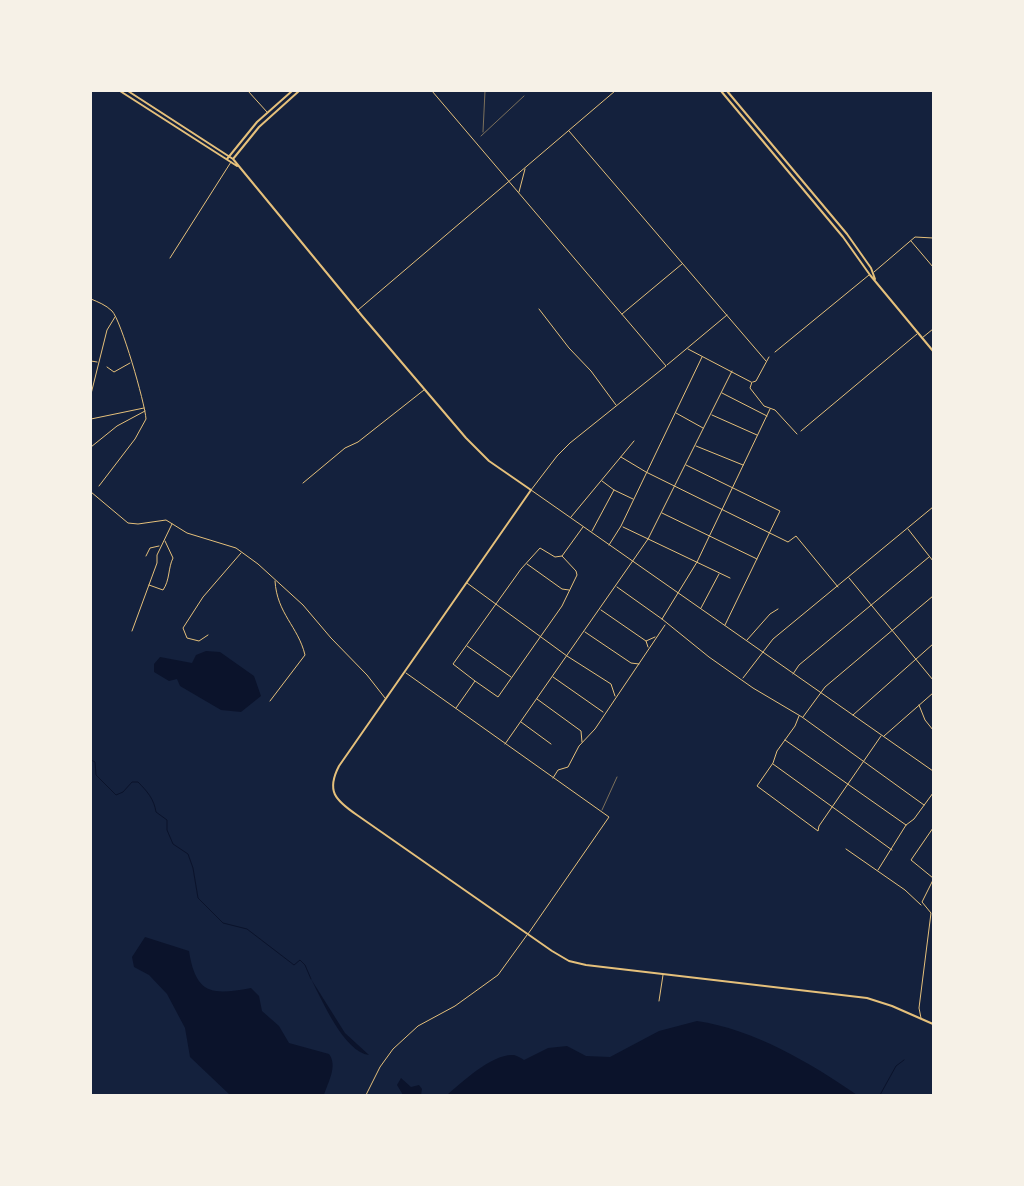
<!DOCTYPE html>
<style>
body{margin:0}
#map{position:relative;width:1024px;height:1186px;overflow:hidden;background:#14213d;font-family:Literata,serif}
canvas{display:block}
.frame{position:absolute;inset:0;border:92px solid #f6f1e7;pointer-events:none}
</style>
<div id="map">
<canvas width="1024" height="1186"></canvas>
<div class="frame"></div>
</div>
<script>
const ctx = document.querySelector('canvas').getContext('2d');
ctx.lineJoin = 'round';
function paint(path, color) {
  ctx.fillStyle = color;
  ctx.fill(path, 'evenodd');
}
function trace(path, color, width, dash) {
  ctx.strokeStyle = color;
  ctx.lineWidth = width;
  ctx.lineCap = dash ? 'butt' : 'round';
  ctx.setLineDash(dash || []);
  ctx.stroke(path);
}
paint(new Path2D(`
 M 206,651 L 220,652 L 254,676 L 261,696 L 241,712 L 221,710 L 180,686 L 177,679 L 169,681 L 154,672 L 154,664 L 160,657 L 192,663 L 196,655 Z
 M 145,937 L 189,951 C 196,995 212,995 251,988 L 259,996 L 262,1011 L 279,1026 L 289,1043 L 329,1054 C 338,1066 328,1082 324,1095 L 230,1095 L 190,1057 L 185,1028 L 167,994 L 149,975 L 134,967 L 132,957 Z
 M 311,979 L 345,1033 L 369,1055 C 344,1052 322,1000 311,979 Z
 M 697,1021 C 753,1029 811,1063 857,1095 L 447,1095 C 462,1082 493,1053 514,1055 C 518,1056 521,1058 524,1060 L 548,1048 L 567,1046 L 586,1056 L 610,1057 L 659,1031 Z
 M 401,1078 L 411,1087 L 419,1085 L 422,1089 L 421,1095 L 403,1095 L 397,1085 Z`), '#0b132b');
trace(new Path2D(`
 M 91,760 L 95,762 L 96,775 L 116,795 L 123,792 L 132,782 L 138,782 C 147,791 154,799 156,812 L 167,820 L 167,830 L 173,844 L 188,854 L 193,868 L 198,898 L 223,923 L 247,929 L 294,965 L 300,960 L 305,965 L 311,979
 M 880,1095 L 896,1066 L 904,1060`), '#0b132b', 1);
trace(new Path2D(`
 M 483,132 L 485,91
 M 481,136 L 524,96
 M 602,810 L 617,777`), '#e5c07b', 0.5);
trace(new Path2D(`
 M 248,91 L 267,112
 M 569,131 L 766,361
 M 911,241 L 933,267
 M 170,258 L 231,162
 M 91,299 C 98,302 106,305 112,311 C 121,320 145,403 146,419 L 135,439 L 99,486
 M 539,309 L 569,348 L 591,371 L 616,405
 M 622,314 L 682,264
 M 922,338 L 933,329
 M 688,349 L 751,382
 M 775,352 L 869,275
 M 91,361 L 97,362
 M 667,365 L 727,315
 M 107,367 L 114,372 L 130,363
 M 752,382 L 750,388 L 764,406 L 775,410 L 797,434
 M 753,382 L 756,381 L 769,357
 M 722,393 L 767,416
 M 91,394 L 107,330 L 115,317
 M 676,413 L 703,428
 M 712,415 L 757,435
 M 91,419 L 144,408
 M 801,431 L 917,334
 M 696,446 L 743,465
 M 91,447 L 117,426 L 145,411
 M 621,457 L 646,472 L 788,542 L 796,536 L 838,587
 M 686,465 L 780,511 L 725,625
 M 602,481 L 614,490 L 633,499
 M 303,483 L 345,448 L 358,442 L 424,390
 M 91,492 L 128,523 L 138,524 L 166,520 L 187,533 L 236,548 L 258,564 L 303,605 L 331,638 L 367,675 L 385,698
 M 662,513 L 757,559
 M 571,517 L 634,441
 M 623,527 L 730,578
 M 908,529 L 933,561
 M 592,531 L 614,490
 M 609,545 L 621,526 L 702,357
 M 146,556 L 150,548 L 159,546
 M 527,564 L 562,589 L 569,590
 M 849,578 L 933,680
 M 467,583 L 567,656 L 611,684 L 615,696
 M 149,585 L 163,590 C 170,580 168,568 173,558 L 165,541
 M 617,587 L 662,619 L 709,657 L 753,688 L 802,717 L 924,805
 M 701,608 L 719,574
 M 601,610 L 646,641
 M 662,619 L 697,562 L 770,409
 M 132,631 L 157,563 L 157,555 L 172,524
 M 585,632 L 631,663 L 639,664
 M 208,635 L 199,641 L 187,638 L 183,628 L 203,597 L 241,553
 M 747,640 L 770,614 L 778,609
 M 467,646 L 511,677
 M 648,647 L 646,641 L 655,637
 M 406,673 L 609,817 L 528,934
 M 793,674 L 799,665 L 929,557
 M 553,677 L 603,712
 M 743,678 L 773,639 L 933,507
 M 475,681 L 498,697 L 562,606 L 577,575 L 576,571 L 562,556 L 583,527
 M 537,699 L 581,731 L 582,742
 M 270,701 L 305,655 C 298,626 277,614 275,581
 M 919,705 L 925,720 L 933,730
 M 456,708 L 475,681 L 453,664 L 521,569 L 540,548 L 555,557 L 562,556
 M 853,715 L 933,644
 M 799,716 L 795,726 L 777,751 L 773,763 L 757,786 L 818,831 L 819,826 L 881,736
 M 803,717 L 825,687 L 933,596
 M 521,722 L 551,744
 M 884,736 L 933,693
 M 785,740 L 906,825
 M 505,744 L 648,539 L 732,371
 M 773,764 L 892,850
 M 553,778 L 558,770 L 568,767 L 579,746 L 595,729 L 665,625
 M 933,828 L 911,860 L 933,878
 M 846,849 L 905,890 L 921,905
 M 878,870 L 906,825 L 914,819 L 933,793
 M 659,1001 L 663,975
 M 921,1018 L 919,1008 L 931,913 L 922,902 L 933,880`), '#e5c07b', 1);
trace(new Path2D(`
 M 432,91 L 666,366 L 570,443 L 557,456 L 531,490 L 933,771
 M 519,192 L 525,169
 M 874,272 L 915,237 L 933,238
 M 358,310 L 615,91
 M 366,1095 L 380,1067 L 393,1049 L 418,1026 L 455,1006 L 498,975 L 527,935`), '#e5c07b', 1);
trace(new Path2D(`
 M 120,91 L 237,166
 M 128,91 L 233,159 L 363,317 L 466,438 L 489,461 L 531,490 L 339,766 C 326,791 335,800 357,815 L 552,951 L 569,961 L 586,965 L 867,998 L 892,1006 L 933,1024
 M 227,159 L 257,122 L 292,91
 M 233,159 L 259,127 L 299,91`), '#e5c07b', 2);
trace(new Path2D(`
 M 721,91 L 843,237 L 870,275 L 933,351
 M 727,91 L 847,234 L 871,268 L 875,279`), '#e5c07b', 2);
</script>
